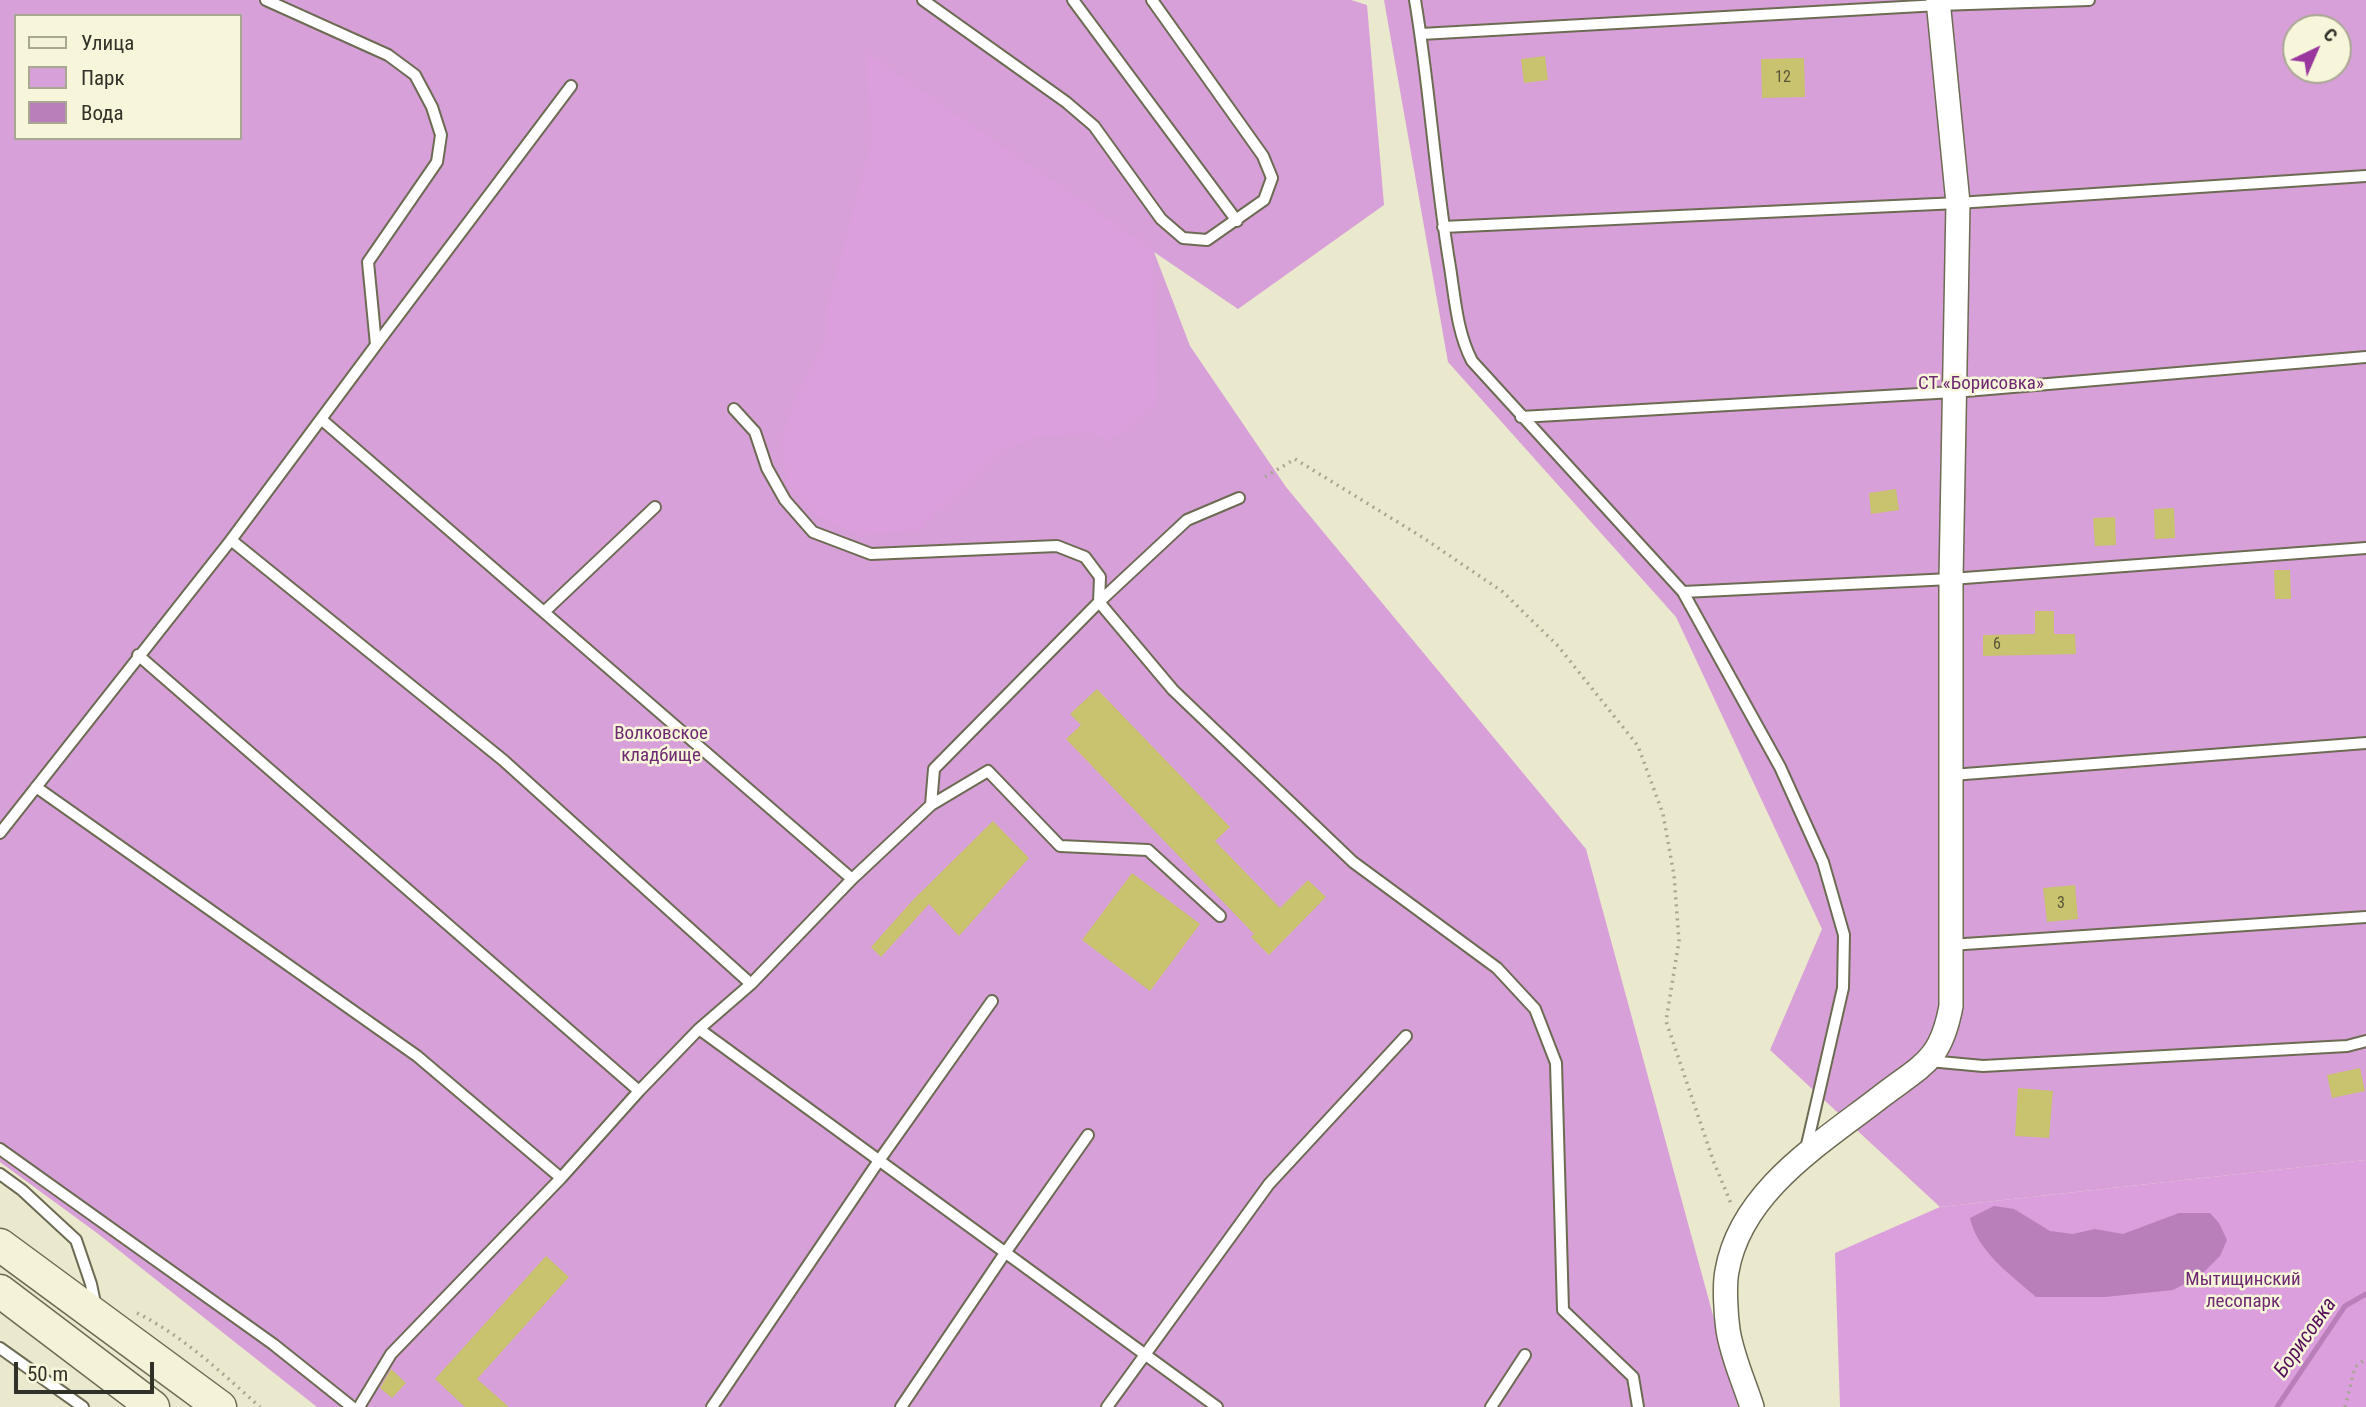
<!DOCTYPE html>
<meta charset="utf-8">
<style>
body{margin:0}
#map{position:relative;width:2366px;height:1407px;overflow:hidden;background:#eae8cd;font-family:"Roboto Condensed",sans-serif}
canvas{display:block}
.legend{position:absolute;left:14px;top:14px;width:228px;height:126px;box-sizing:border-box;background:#f7f6da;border:2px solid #a8a792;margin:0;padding:9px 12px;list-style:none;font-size:21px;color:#323127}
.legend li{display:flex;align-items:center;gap:14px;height:35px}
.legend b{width:35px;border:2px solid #a8a792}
.north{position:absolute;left:2282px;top:14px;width:70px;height:70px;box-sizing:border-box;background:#f7f6da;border:2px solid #a8a792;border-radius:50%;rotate:44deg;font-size:19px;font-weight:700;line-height:28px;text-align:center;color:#323127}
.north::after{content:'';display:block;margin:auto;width:24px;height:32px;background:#99379e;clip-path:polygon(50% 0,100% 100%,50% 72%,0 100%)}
.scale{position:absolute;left:14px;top:1362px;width:140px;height:32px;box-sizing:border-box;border:4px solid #323127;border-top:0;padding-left:9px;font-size:21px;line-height:24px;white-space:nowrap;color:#323127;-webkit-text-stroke:5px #f7f6da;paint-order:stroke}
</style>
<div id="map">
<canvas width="2366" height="1407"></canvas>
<ul class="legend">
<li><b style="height:9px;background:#f4f2d7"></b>Улица</li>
<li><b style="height:19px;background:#d7a0d8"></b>Парк</li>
<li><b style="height:19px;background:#b87fba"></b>Вода</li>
</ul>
<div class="north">С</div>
<div class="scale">50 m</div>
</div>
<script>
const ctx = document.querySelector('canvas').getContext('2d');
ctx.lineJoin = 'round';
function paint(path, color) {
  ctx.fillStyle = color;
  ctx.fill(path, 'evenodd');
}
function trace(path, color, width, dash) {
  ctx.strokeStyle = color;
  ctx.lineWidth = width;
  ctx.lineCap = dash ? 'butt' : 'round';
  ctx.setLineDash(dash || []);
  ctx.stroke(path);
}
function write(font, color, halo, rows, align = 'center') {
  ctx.font = font + ' "Roboto Condensed",sans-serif';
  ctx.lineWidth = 5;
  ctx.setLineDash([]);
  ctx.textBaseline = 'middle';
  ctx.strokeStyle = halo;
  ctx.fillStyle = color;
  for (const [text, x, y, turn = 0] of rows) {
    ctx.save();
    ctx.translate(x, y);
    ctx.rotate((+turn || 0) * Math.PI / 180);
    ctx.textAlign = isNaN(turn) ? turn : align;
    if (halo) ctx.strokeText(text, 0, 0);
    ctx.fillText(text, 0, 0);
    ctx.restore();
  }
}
paint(new Path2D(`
 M 0,0 L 1351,0 L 1367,5 L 1384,205 L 1238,309 L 1154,252 L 1190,346 L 1286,487 L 1586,849 L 1738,1407 L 364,1407 L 354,1399 L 347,1407 L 317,1407 L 97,1233 L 0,1162 ZM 16,16 L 240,16 L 240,138 L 16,138 Z
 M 1384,0 L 2366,0 L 2366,1160 L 1940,1207 L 1770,1050 L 1822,929 L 1676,617 L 1448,362 ZM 2296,28 L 2338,28 L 2338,70 L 2296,70 Z`), '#d7a0d8');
paint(new Path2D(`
 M 865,51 L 1153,250 L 1157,403 L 1111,441 L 1090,433 L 1036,437 L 1001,451 L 919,530 L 858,535 L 814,515 L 787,484 L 781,441 L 795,398 L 826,340 L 826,312 L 872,139 Z
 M 2366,1160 L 2366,1407 L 1840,1407 L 1835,1253 L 1940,1207 Z`), '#da9fdc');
paint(new Path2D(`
 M 1994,1206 L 2014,1209 L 2050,1231 L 2073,1234 L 2095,1229 L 2123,1234 L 2179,1213 L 2210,1213 L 2219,1223 L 2227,1240 L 2220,1256 L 2200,1276 L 2173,1290 L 2105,1297 L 2036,1297 C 2011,1275 1977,1251 1970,1218 Z`), '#b87fba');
trace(new Path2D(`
 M 2277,1407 L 2345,1306 L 2366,1294`), '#b87fba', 5);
paint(new Path2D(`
 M 1545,56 L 1548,80 L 1524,83 L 1521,59 Z
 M 1804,58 L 1805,97 L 1762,98 L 1761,59 Z
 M 1896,489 L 1899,510 L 1871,514 L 1869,493 Z
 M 2174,508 L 2175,538 L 2155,539 L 2154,509 Z
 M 2115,517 L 2116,545 L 2095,546 L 2093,518 Z
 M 2274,570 L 2290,570 L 2291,599 L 2275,599 Z
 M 2035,611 L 2054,611 L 2054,634 L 2075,634 L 2076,654 L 1983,656 L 1983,635 L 2035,634 Z
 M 1097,689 L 1230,827 L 1215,841 L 1280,908 L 1308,880 L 1326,897 L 1269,955 L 1251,937 L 1254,934 L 1066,739 L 1081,725 L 1070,714 Z
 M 993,821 L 1029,858 L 959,936 L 929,904 L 881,957 L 871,947 L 912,901 Z
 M 1132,873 L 1200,924 L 1150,991 L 1082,940 Z
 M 2075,885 L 2078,919 L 2047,922 L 2043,888 Z
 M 2360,1068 L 2365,1091 L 2332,1098 L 2327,1075 Z
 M 2018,1088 L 2053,1091 L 2049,1138 L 2015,1136 Z
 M 546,1256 L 569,1277 L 477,1379 L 509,1407 L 465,1407 L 435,1379 Z
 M 391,1369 L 406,1383 L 392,1398 L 380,1388 Z`), '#c9c26e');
const service = new Path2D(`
 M 923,0 L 1066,102 L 1094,126 L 1161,219 L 1183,238 L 1207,240 L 1264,200 L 1272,178 L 1263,156 L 1152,0
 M 1073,0 L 1237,221
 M 1415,0 C 1430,88 1435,179 1450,267 C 1455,299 1457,332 1472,361 L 1683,592 L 1780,767 L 1823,862 L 1844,935 L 1843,988 L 1806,1149
 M 1421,34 L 1939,5 L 2089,0
 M 1443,227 L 1958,203 L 2366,176
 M 376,345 L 571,86
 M 734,409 L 755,432 L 767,468 L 785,500 L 813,532 L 871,554 L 1057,546 L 1085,557 L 1100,577 L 1099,602 L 1187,520 L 1239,498
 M 1521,417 L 1954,392 L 2366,357
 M 321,419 L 852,879
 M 231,540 L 503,760 L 751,984
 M 1683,592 L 1951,579 L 2366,548
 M 544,612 L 655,507
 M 138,655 L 639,1091
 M 1952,775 L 2366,743
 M 36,787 L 417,1056 L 561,1178
 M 931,805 L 988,771 L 1060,846 L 1148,850 L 1220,916
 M 0,833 L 231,540 L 376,345 L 368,262 L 437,162 L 441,135 L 432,107 L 415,75 L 388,55 L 266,0
 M 1950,945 L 2366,917
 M 699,1029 L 1217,1407
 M 1929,1061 L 1983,1066 L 2347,1046 L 2366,1041
 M 0,1149 L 273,1344 L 352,1407
 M 0,1174 L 22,1190 L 76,1240 L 91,1284 L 96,1308
 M 0,1348 L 83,1407
 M 359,1407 L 391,1354 L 561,1178 L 639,1091 L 699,1029 L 751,984 L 852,879 L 931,805 L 934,769 L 1099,602 L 1173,690 L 1353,862 L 1497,968 L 1535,1009 L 1556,1063 L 1563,1310 L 1633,1377 L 1638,1407
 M 712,1407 L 878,1162 L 992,1001
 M 901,1407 L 1005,1253 L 1088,1135
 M 1107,1407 L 1269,1184 L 1406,1036
 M 1491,1407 L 1525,1355`);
const minor = new Path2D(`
 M 1752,1407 C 1744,1382 1732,1356 1728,1330 C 1726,1315 1724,1286 1727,1271 C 1741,1190 1823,1142 1883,1095 C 1924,1064 1941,1060 1951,1006 L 1951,579 L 1958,203 L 1938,0`);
const secondary = new Path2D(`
 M 0,1245 L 220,1407
 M 0,1291 L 153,1407`);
trace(service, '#6d6b53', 14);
trace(minor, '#6d6b53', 26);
trace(secondary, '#6d6b53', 35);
trace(new Path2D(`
 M 1265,477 L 1295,459 L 1422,537 L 1503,592 L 1558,646 L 1638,746 L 1663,814 L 1674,875 L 1679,941 L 1666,1021 L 1713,1160 L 1732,1206
 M 137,1313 C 183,1336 222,1373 260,1407
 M 2345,1407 L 2355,1367 L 2366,1359`), '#a9a792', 3.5, [2, 5]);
trace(service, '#fff', 10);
trace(minor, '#fff', 23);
trace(secondary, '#f4f2d7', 32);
write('16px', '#585539', null, [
 ["12",1783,78],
 ["6",1997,645],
 ["3",2061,904]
]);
write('19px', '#6f2972', '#f7f6da', [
 ["СТ «Борисовка»",1981,384],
 ["Волковское",661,734],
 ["кладбище",661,756],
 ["Мытищинский",2243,1280],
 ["лесопарк",2243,1302]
]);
write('italic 21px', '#57105b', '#f7f6da', [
 ["Борисовка",2306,1338,-55]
]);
</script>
